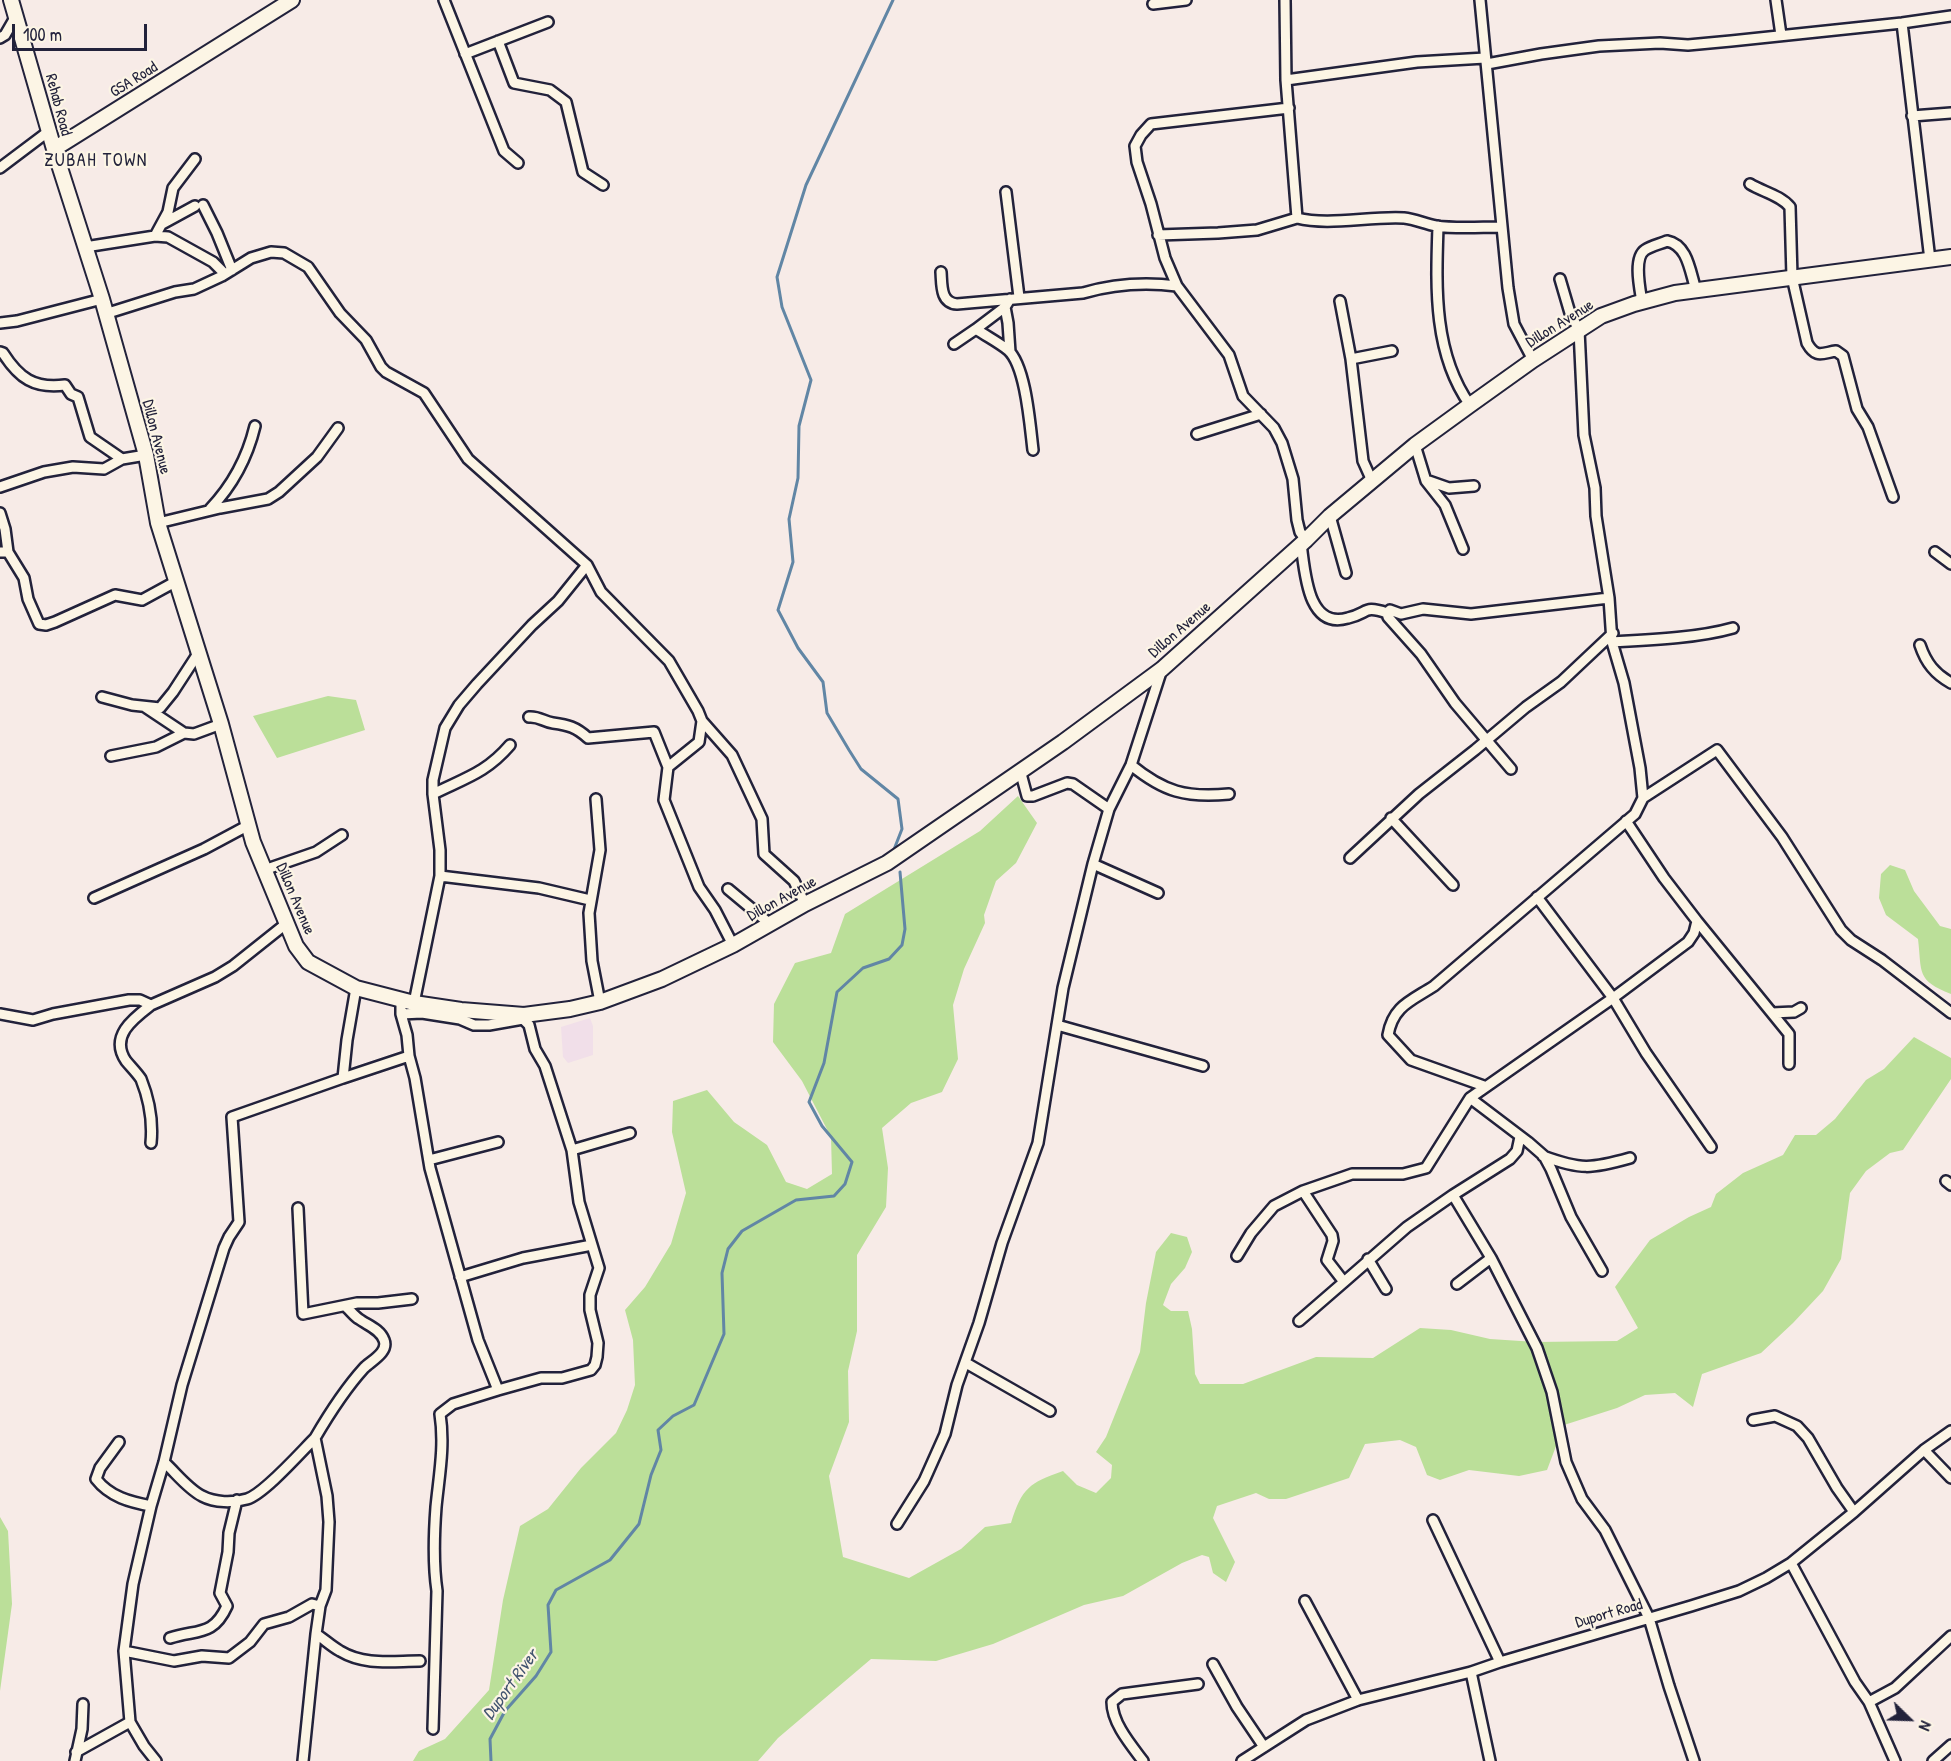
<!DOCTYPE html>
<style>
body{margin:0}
#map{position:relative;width:1951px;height:1761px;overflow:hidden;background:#f7ebe7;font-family:"Patrick Hand",sans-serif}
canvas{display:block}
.north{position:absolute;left:1879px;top:1689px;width:60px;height:60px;-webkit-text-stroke:4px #fcf5e5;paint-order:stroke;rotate:113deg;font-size:16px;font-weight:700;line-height:24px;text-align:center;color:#22223b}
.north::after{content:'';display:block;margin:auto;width:21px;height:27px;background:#22223b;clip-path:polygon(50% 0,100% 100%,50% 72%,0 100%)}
.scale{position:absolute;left:12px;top:24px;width:135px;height:27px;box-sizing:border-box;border:3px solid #22223b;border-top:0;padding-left:8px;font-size:18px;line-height:21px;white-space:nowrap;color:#22223b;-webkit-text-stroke:4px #fcf5e5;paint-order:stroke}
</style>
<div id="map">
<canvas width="1951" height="1761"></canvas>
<div class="north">N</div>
<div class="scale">100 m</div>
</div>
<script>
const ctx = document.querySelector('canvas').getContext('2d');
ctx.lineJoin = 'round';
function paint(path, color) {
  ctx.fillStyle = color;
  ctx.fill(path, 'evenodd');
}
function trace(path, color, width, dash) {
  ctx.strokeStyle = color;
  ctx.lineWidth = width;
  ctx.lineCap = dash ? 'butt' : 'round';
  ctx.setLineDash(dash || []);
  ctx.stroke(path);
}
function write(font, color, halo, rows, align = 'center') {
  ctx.font = font + ' "Patrick Hand",sans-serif';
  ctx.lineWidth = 4.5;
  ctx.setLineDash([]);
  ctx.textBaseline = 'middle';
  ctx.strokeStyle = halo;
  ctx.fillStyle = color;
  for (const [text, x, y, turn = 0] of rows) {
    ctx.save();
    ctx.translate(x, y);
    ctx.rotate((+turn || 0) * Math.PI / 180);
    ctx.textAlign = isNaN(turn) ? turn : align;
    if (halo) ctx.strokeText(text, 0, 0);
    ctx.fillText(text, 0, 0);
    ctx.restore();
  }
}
paint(new Path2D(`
 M 590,1018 L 593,1026 L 593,1055 L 568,1063 L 563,1057 L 561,1027 Z`), '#f1dfe9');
paint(new Path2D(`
 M 328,696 L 356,700 L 365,730 L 277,758 L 253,716 Z
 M 1018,796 L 1037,823 L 1016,863 L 996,881 L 984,915 L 985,923 L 964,969 L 953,1005 L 958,1059 L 942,1092 L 911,1103 L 882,1128 L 888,1168 L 886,1207 L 857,1255 L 857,1331 L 848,1371 L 849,1422 L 829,1476 L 843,1557 L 909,1578 L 961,1549 L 985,1527 L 1011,1523 C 1022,1488 1029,1483 1063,1471 L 1077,1485 L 1096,1493 L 1111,1478 L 1112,1465 L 1096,1452 L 1106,1437 L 1140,1352 L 1146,1303 L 1156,1252 L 1171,1233 L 1187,1237 L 1192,1252 L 1185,1268 L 1171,1284 L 1163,1305 L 1171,1311 L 1188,1311 L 1192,1329 L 1195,1374 L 1200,1384 L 1243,1384 L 1316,1357 L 1373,1358 L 1420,1328 L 1451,1330 L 1490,1339 L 1536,1342 L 1617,1341 L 1638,1328 L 1615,1287 L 1650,1240 L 1689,1217 L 1711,1207 L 1716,1194 L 1743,1173 L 1783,1155 L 1795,1135 L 1816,1135 L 1835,1119 L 1866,1080 L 1884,1069 L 1914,1037 L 1951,1058 L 1951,1079 L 1903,1150 L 1890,1153 L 1866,1171 L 1850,1193 L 1841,1259 L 1823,1291 L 1793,1323 L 1761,1353 L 1702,1374 L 1693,1407 L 1675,1393 L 1645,1395 L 1617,1408 L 1564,1425 L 1547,1470 L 1519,1476 L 1469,1470 L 1440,1480 L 1427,1475 L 1416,1447 L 1400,1440 L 1365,1444 L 1349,1478 L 1286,1499 L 1269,1499 L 1256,1493 L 1217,1506 L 1213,1518 L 1235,1562 L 1226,1582 L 1213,1573 L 1209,1557 L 1202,1555 L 1182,1563 L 1123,1596 L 1084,1605 L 993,1644 L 936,1661 L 871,1659 L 778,1738 L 758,1761 L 413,1761 L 419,1751 L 445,1739 L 489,1690 L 503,1600 L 520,1526 L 548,1509 L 581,1468 L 616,1433 L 627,1410 L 635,1385 L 633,1340 L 625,1310 L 645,1287 L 671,1244 L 686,1193 L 672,1132 L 673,1101 L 707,1090 L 734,1122 L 767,1145 L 786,1182 L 807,1189 L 832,1174 L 831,1137 L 802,1081 L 773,1042 L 774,1004 L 795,963 L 831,953 L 845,914 L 980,831 Z
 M 1890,865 L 1905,870 L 1914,891 L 1940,926 L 1951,929 L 1951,994 C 1916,980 1922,973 1918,939 L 1886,915 L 1879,898 L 1881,874 Z
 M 0,1517 L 8,1531 L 12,1604 L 0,1691 Z`), '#bbdf99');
trace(new Path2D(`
 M 893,0 L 806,185 L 777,277 L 782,307 L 811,380 L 799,426 L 798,478 L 789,519 L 793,562 L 778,610 L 798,648 L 823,682 L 827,713 L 849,750 L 861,769 L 898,799 L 902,829 L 893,852
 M 491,1761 L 490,1739 L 505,1711 L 536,1676 L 551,1652 L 548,1605 L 556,1590 L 610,1560 L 639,1524 L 651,1475 L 661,1450 L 658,1430 L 673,1416 L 694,1405 L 724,1334 L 722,1273 L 728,1249 L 742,1231 L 796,1200 L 834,1196 L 845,1184 L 852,1162 L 822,1126 L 809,1102 L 824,1063 L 837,992 L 863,968 L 889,959 L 902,945 L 905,929 L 900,872`), '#6186a5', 3);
const street = new Path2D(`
 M 444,0 L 504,151 L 518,163
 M 1285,0 L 1286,80 L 1297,218 C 1329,226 1369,216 1404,218 C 1415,219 1425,224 1436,226 C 1455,229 1481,227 1502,227
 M 1480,0 L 1508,288 L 1514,324 L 1533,360
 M 1776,0 L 1781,35
 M 1153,4 L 1186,0
 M 1902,23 L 1930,260
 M 0,38 L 5,35 L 16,16
 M 498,41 L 514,83 L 550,90 L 566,102 L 583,172 L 603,185
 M 465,54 L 548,22
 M 1487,64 L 1541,54 L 1599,46 L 1660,43 L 1688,45 L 1731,41 L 1902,23 L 1951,16
 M 1286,80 L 1417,62 L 1485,58
 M 1289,108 L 1151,124 L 1141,135 L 1135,146 L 1137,162 L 1151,204 L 1165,258 L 1177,286 L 1229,355 L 1243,396 L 1274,428 L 1282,443 L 1293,479 L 1297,520 L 1300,532 L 1306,540
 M 1912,116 L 1951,113
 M 0,168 L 49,131
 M 1750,184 C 1763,192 1780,195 1790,207 L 1792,277 L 1807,343 C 1816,359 1822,353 1836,351 L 1843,356 L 1857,409 L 1868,427 L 1893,497
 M 1006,192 L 1019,297
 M 203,205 L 217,233 L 232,270
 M 162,224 L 195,206
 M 1438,226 C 1436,287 1433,353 1470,405
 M 1158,235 L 1218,233 L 1257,230 L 1297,218
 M 155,236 L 168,212 L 173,188 L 195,159
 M 85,247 L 155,236 L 168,237 L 213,262 L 225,274
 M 941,272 C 942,284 940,303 957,304 L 1083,293 C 1114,284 1145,282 1177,286
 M 1340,301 L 1351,359 L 1363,461 L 1372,481
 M 1642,302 C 1640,289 1633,258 1645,250 C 1651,246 1660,244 1667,241 C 1688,245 1690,272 1696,290
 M 105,314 L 175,292 L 194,289 L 222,276 L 251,258 L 271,252 L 284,253 L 308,267 L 340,313 L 366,340 L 381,367 L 386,372 L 424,393 L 468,459 L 587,565 L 601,592 L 669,661 L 698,711 L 702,721 L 699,742 L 668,767
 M 0,323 L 17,321 L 102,299
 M 976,329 L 1005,307
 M 954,344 L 976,329 C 986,336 998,342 1008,350 C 1026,366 1030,426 1033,450
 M 0,352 L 3,353 C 19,378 34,389 65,385 L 71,394 L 78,397 L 90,437 L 122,459 L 146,455
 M 1010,352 L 1008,323 L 1005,307 L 1010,299
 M 1351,359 L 1392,351
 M 1197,434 L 1261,414
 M 1415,445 L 1426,481 L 1445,505 L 1463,549
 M 1429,481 L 1449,488 L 1474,486
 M 0,487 L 44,472 L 73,467 L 104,469 L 122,459
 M 210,509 C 233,485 247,459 255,426
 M 0,513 L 5,529 L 8,552
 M 1330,516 L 1346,573
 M 158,523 L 220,508 L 268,499 L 279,492 L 317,457 L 338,428
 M 1301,544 C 1305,571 1307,630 1348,618 C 1369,613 1363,605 1387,613 L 1390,610 L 1401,614 L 1423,609 L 1471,614 L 1609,598
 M 0,552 L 8,552 L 24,578 L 28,599 L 39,624 L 46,625 L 55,622 L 115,595 L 142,600 L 175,582
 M 1935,552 L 1951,564
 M 1387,613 L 1388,617 L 1421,654 L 1455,703 L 1511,769
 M 1612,642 C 1649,640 1698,638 1733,628
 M 1920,645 C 1926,663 1935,674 1951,683
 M 102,697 L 132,705 L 160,708 L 173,692 L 199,652
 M 145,707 L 184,733 L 194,734 L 221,724
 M 529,717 C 539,716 544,722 553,723 C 568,725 576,727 588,738 L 654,732 L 668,767 L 664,800 L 699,887 L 715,910 L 733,945
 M 702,721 L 732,755 L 762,819 L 764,854 L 794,881 L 805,904
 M 111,756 L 156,747 L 184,733
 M 1131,765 C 1164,792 1186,798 1229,794
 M 1020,770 L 1027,796 L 1033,796 L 1067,783 L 1073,784 L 1109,809
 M 433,794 C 465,778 486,773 510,745
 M 1643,798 L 1717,750 L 1782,837 L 1841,930 L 1851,940 L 1882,960 L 1951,1013
 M 596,799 L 600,850 L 589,913 L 592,961 L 600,1002
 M 1391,818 L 1453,885
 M 1350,858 L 1419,794 L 1475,750 L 1526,707 L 1561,682 L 1613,633
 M 1093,864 L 1158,893
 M 264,870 L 316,852 L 342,835
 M 440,876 L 539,888 L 590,900
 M 728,889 L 770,924
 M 1537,897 L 1613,998 L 1646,1053 L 1711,1147
 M 94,898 L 204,849 L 247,826
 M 1697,921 L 1789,1034 L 1789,1064
 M 401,1000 L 401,1014 L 407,1035 L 409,1056 L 415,1078 L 430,1168 L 478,1340 L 498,1390 L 453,1404 L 440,1414 C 445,1446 439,1476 436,1507 C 434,1534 433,1564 437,1591 L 433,1729
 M 414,1003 L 440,876 L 440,850 L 433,794 L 433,780 L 445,728 L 459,705 L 477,684 L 532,625 L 558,601 L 587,565
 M 151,1005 C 134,1018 109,1036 126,1061 C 131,1067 137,1073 141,1079 C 149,1099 153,1122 151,1143
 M 1772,1013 L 1794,1012 L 1801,1008
 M 0,1014 L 33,1020 L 53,1014 L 129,1000 L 140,1000 L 151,1005 L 215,977 L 233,966 L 287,923
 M 401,1014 L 422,1013 L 460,1019 L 474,1025 L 489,1025 L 523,1019 L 529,1025 L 535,1049 L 545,1066 L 572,1150 L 579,1202 L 599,1268 L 590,1295 L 590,1310 L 598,1343 L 597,1357 L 595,1365 L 591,1370 L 562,1378 L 541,1378 L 498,1390
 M 1057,1025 L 1203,1066
 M 343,1078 L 409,1056
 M 1484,1086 L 1411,1060 L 1388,1035 C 1393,1006 1411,1001 1434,986 L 1635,814 L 1643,798 L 1640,768 L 1624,683 L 1612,642 L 1609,598 L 1596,516 L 1595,488 L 1584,435 L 1579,330 L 1570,313 L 1560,279
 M 1470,1098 L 1528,1142 L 1544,1156 L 1551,1169 L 1571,1217 L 1602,1271
 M 572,1150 L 630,1133
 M 1543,1156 C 1581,1170 1591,1169 1630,1158
 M 429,1160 L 498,1142
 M 1946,1181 L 1951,1185
 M 1303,1191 L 1332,1235 L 1333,1241 L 1327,1260 L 1344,1282 L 1407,1227 L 1453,1195 L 1510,1159 L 1517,1151 L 1520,1137
 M 1453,1195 L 1491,1258 L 1537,1348 L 1552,1392 L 1566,1462 L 1582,1499 L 1605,1530 L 1649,1618 L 1669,1686 L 1694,1761
 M 298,1208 L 303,1314 L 357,1303 L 378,1303 L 412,1299
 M 1237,1256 L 1251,1233 L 1274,1206 L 1303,1191 L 1352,1174 L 1403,1174 L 1426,1168 L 1470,1098 L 1613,998 L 1688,942 L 1694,933 L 1697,921 L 1664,878 L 1626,821
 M 1368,1259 L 1386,1289
 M 460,1277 L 523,1258 L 592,1245
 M 1457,1284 L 1491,1258
 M 1299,1321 L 1344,1282
 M 966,1363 L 1050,1411
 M 1753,1420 L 1775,1416 L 1797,1426 L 1808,1438 L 1837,1488 L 1854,1512
 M 119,1442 L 100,1468 L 96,1479 C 110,1497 130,1502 151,1506
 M 1924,1450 L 1951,1478
 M 164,1462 C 176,1473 188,1489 202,1496 C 215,1503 233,1503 247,1499 C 264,1494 301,1452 315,1438
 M 1433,1520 L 1500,1662
 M 897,1524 L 924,1481 L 945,1434 L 957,1385 L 979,1323 L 1002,1243 L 1038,1143 L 1063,988 L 1093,864 L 1109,809 L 1131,765 L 1162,669
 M 1791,1563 L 1855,1682 L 1869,1702 L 1895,1761
 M 1305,1601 L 1358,1700
 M 316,1634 C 324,1639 331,1646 340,1651 C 365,1666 392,1661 420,1661
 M 170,1638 C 197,1629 213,1637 227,1606 L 220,1593 L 228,1552 L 229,1533 L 237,1500
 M 124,1651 L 174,1661 L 202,1656 L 229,1658 L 250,1642 L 264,1624 L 289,1617 L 312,1604 L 320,1606
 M 1213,1664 L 1237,1707 L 1264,1747
 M 1471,1672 L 1490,1761
 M 1869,1702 L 1895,1688 L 1951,1636
 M 76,1752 L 130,1722
 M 75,1761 L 82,1729 L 83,1704
 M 156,1761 L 144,1746 L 130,1722 L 124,1651 L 133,1584 L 151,1506 L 164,1462 L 182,1385 L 224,1248 L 229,1237 L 239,1222 L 232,1117 L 343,1078 L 347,1040 L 356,988
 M 303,1761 L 316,1634 L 320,1606 L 326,1590 L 329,1522 L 327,1496 L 315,1438 C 329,1414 345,1389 364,1368 C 371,1361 389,1352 384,1340 C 380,1329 367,1325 359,1319 C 354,1316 350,1310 345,1306
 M 1143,1761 C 1131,1745 1112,1723 1112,1702 L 1122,1694 L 1198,1684
 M 1242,1761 L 1306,1720 L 1358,1700 L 1471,1672 L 1500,1662 L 1691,1606 L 1739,1591 L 1766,1578 L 1791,1563 L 1854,1512 L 1924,1450 L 1951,1431
 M 1933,1761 L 1951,1745`);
const secondary = new Path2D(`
 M 11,0 L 54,149 L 102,299 L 146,455 L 158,523 L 221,724 L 253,842 L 296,946 L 308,962 L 356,988 L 414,1003 L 461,1010 L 524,1015 L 570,1009 L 600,1002 L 662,979 L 733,945 L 805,904 L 887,863 L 1063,742 L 1162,669 L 1306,540 L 1330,516 L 1415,445 L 1470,405 L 1533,360 L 1601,316 L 1634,304 L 1675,293 L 1951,257
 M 54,149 L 292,0`);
trace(street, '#22223b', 14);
trace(secondary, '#22223b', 18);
trace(street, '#fcf5e5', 9);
trace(secondary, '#fcf5e5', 14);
write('16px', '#22223b', '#fcf5e5', [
 ["GSA Road",134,80,-32],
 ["Rehab Road",58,105,75],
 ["Dillon Avenue",1560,324,-32],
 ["Dillon Avenue",156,437,76],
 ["Dillon Avenue",1180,630,-41],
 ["Dillon Avenue",295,899,67],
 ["Dillon Avenue",782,899,-29],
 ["Duport Road",1609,1614,-16]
]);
ctx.letterSpacing = '1.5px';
write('18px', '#22223b', '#fcf5e5', [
 ["ZUBAH TOWN",96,161]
]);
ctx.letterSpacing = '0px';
write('italic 18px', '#425470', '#fcf5e5', [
 ["Duport River",511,1685,-54]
]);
</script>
